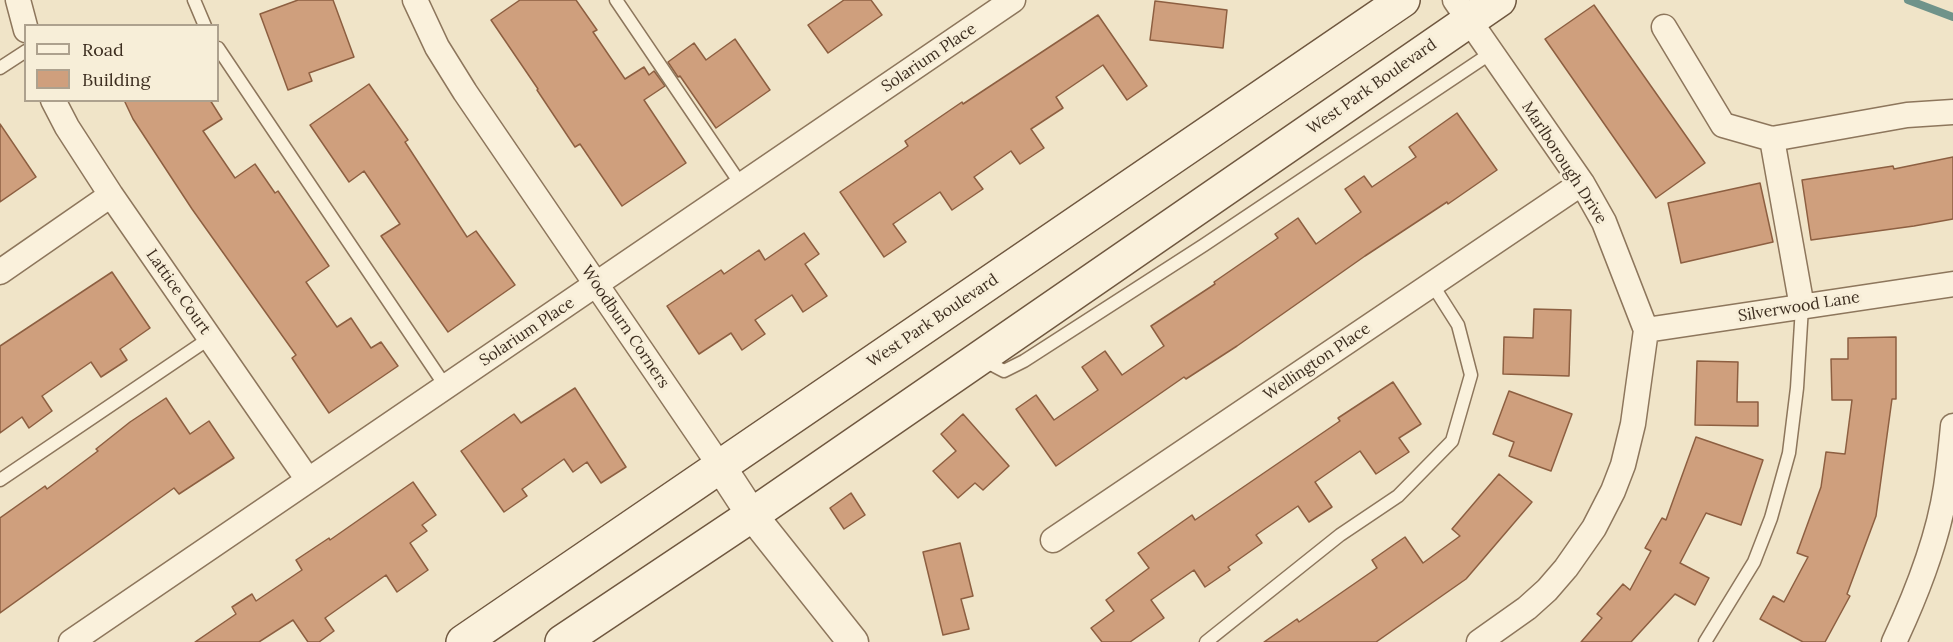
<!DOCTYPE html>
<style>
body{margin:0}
#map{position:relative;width:1953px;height:642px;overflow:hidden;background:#f0e4c8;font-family:Lora,serif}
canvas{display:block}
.legend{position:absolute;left:24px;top:24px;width:195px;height:78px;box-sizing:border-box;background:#f7eed8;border:2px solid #ada18e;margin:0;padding:8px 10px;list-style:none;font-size:18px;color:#3d2e20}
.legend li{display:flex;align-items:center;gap:12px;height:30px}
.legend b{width:30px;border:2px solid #ada18e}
</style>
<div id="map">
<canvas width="1953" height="642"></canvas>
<ul class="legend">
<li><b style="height:8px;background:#faf1dc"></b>Road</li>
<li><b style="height:16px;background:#cf9f7d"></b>Building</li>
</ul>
</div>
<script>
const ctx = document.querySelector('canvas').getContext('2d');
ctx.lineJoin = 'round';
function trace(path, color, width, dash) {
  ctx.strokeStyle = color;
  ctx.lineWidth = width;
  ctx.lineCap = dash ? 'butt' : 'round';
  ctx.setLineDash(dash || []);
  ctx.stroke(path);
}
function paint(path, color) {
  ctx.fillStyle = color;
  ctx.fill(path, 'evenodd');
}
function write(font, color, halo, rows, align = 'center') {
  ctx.font = font + ' Lora,serif';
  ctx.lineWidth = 6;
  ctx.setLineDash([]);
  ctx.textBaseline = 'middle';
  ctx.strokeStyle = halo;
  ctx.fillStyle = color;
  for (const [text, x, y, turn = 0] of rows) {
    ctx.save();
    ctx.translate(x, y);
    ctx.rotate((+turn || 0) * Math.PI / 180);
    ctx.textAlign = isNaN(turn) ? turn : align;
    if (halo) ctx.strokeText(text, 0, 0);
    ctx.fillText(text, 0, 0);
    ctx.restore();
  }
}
trace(new Path2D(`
 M 1908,0 L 1953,17`), '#6f938a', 8);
const building = new Path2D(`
 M 298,0 L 333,0 L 354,57 L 309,73 L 312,81 L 288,90 L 260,14 Z
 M 520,0 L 576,0 L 597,30 L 593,32 L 625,79 L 644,67 L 649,75 L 654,71 L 665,86 L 644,100 L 686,163 L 622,206 L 580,144 L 575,147 L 537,90 L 538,89 L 491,20 Z
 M 844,0 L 871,0 L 882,15 L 828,53 L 808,25 Z
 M 1155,1 L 1227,10 L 1223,48 L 1150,40 Z
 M 1594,5 L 1705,163 L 1656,198 L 1545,39 Z
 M 1098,15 L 1147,86 L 1127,100 L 1103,65 L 1056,97 L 1063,108 L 1031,129 L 1044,148 L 1020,164 L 1011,151 L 974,177 L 983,189 L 952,210 L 940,192 L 893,224 L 906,242 L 884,257 L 840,192 L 908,146 L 905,141 L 962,102 L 963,104 Z
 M 735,39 L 770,90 L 716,128 L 680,76 L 678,77 L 668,62 L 694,43 L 706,60 Z
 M 369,84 L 408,140 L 405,142 L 467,237 L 476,231 L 515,285 L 448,332 L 381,236 L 400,224 L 364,171 L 349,182 L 310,125 Z
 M 124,100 L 210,100 L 222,119 L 203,131 L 235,178 L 255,164 L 275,193 L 278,191 L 329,266 L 306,282 L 337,327 L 351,318 L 371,348 L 381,342 L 398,366 L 329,413 L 292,358 L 296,355 L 192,209 L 133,119 Z
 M 1457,113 L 1497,170 L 1448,204 L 1447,202 L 1365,256 L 1237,346 L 1186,379 L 1184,377 L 1056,466 L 1016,409 L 1036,395 L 1054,420 L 1098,390 L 1082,367 L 1105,351 L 1122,375 L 1164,346 L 1151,326 L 1215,284 L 1214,282 L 1278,238 L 1275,234 L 1298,218 L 1316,244 L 1361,212 L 1345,189 L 1364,176 L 1372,187 L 1416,157 L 1409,147 Z
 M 0,124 L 36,177 L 0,202 Z
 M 1953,157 L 1953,219 L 1914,226 L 1811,240 L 1802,180 L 1893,166 L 1894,169 Z
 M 1760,183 L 1773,242 L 1681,263 L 1668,203 Z
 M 804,233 L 819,254 L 805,264 L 827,296 L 803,312 L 792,295 L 755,320 L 765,334 L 742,350 L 731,333 L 699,354 L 667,306 L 721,270 L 724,274 L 759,250 L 765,260 Z
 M 112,272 L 150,328 L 120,349 L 127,360 L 101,377 L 91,362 L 42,396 L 52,411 L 29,428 L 22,417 L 0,433 L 0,346 Z
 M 1534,309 L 1571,310 L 1569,376 L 1503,374 L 1504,337 L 1533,338 Z
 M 1896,337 L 1896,399 L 1892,399 L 1876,516 L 1847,594 L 1850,596 L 1825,642 L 1803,642 L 1760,619 L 1773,596 L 1784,602 L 1808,557 L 1797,553 L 1821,487 L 1826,452 L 1845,454 L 1852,400 L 1832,400 L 1831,359 L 1848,359 L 1848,338 Z
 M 1697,361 L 1738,362 L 1737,402 L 1758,402 L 1758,426 L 1695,425 Z
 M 1393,382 L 1421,424 L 1399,438 L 1409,452 L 1376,474 L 1360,451 L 1315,482 L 1332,507 L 1309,522 L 1298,506 L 1256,535 L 1262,543 L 1228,567 L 1230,570 L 1205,587 L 1194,570 L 1151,600 L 1164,618 L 1130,642 L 1102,642 L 1091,628 L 1114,611 L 1106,600 L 1149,568 L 1138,553 L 1192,515 L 1195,520 L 1340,421 L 1338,418 Z
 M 575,388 L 626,467 L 601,483 L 587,462 L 573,472 L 564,459 L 522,489 L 527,496 L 504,512 L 461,451 L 514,414 L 521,423 Z
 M 1509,391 L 1572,414 L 1551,471 L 1509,456 L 1514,442 L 1493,434 Z
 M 166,398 L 190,434 L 209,421 L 234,458 L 179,494 L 174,488 L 0,613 L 0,518 L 45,486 L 47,489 L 98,451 L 96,449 L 130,422 Z
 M 963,414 L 1009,466 L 983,490 L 975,483 L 958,498 L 933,471 L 956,451 L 941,434 Z
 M 1696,437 L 1763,460 L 1741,525 L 1706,513 L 1680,563 L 1709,578 L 1695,605 L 1675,594 L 1631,642 L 1581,642 L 1602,618 L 1597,614 L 1623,584 L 1630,590 L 1651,551 L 1645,548 L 1662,518 L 1666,520 Z
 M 1499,474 L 1532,502 L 1466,579 L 1376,642 L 1264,642 L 1297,619 L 1299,622 L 1377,568 L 1372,560 L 1405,537 L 1423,563 L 1460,536 L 1452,529 Z
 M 413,482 L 436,515 L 422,525 L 427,531 L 410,543 L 428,570 L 397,592 L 386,575 L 325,618 L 334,631 L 319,642 L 308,642 L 293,620 L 259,642 L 195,642 L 236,614 L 232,607 L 252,594 L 256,601 L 302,570 L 296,560 L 329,538 L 330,540 Z
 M 851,493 L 865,515 L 844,529 L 830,508 Z
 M 960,543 L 973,596 L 961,599 L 969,629 L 943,635 L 923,552 Z`);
paint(building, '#cf9f7d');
trace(building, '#8d5f41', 1.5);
const service = new Path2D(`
 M 194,0 L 205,26
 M 616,0 L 742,186
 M 218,48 L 446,387
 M 0,68 L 26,51
 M 983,360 L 1004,371 L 1024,361 L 1204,245 L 1491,53
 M 0,480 L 210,338
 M 1206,642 L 1340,535 L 1398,496 L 1452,441 L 1471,375 L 1458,325 L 1432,284
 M 1705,642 L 1754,562 L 1771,518 L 1789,453 L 1797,388 L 1802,307`);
const minor = new Path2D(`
 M 18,0 L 26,30
 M 415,0 L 437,47 L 465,92 L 720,466
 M 1455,0 L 1582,183 L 1604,222 L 1646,330 L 1633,424 L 1623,465 L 1613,491 L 1594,528 L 1566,568 L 1547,590 L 1527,608 L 1479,642
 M 1664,27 L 1723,125 L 1772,139 L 1907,115 L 1953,112
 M 53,100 L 67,127 L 111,195 L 308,480
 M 1772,139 L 1802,307
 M 0,272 L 111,195
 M 1646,330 L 1953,284
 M 1053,540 L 1582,183
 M 71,642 L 1013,0
 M 1894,642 C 1917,593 1938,540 1946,487 C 1949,467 1951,447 1953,426`);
const tertiary = new Path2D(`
 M 720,466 L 752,515 L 853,642`);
const secondary = new Path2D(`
 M 463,642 L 1403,0
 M 562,642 L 752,515 L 1499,0`);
trace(service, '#8d765c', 15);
trace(minor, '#8d765c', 27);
trace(tertiary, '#8d765c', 33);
trace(secondary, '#6f573f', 36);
trace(service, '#faf1dc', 12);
trace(minor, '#faf1dc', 24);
trace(tertiary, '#faf1dc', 30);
trace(secondary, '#faf1dc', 33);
write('16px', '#3d2e20', '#f7eed8', [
 ["Solarium Place",929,58,-34],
 ["West Park Boulevard",1372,87,-35],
 ["Marlborough Drive",1564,163,57],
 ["Lattice Court",178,292,55],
 ["Silverwood Lane",1799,307,-9],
 ["West Park Boulevard",933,321,-34],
 ["Woodburn Corners",625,327,56],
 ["Solarium Place",527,332,-34],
 ["Wellington Place",1317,362,-34]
]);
</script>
